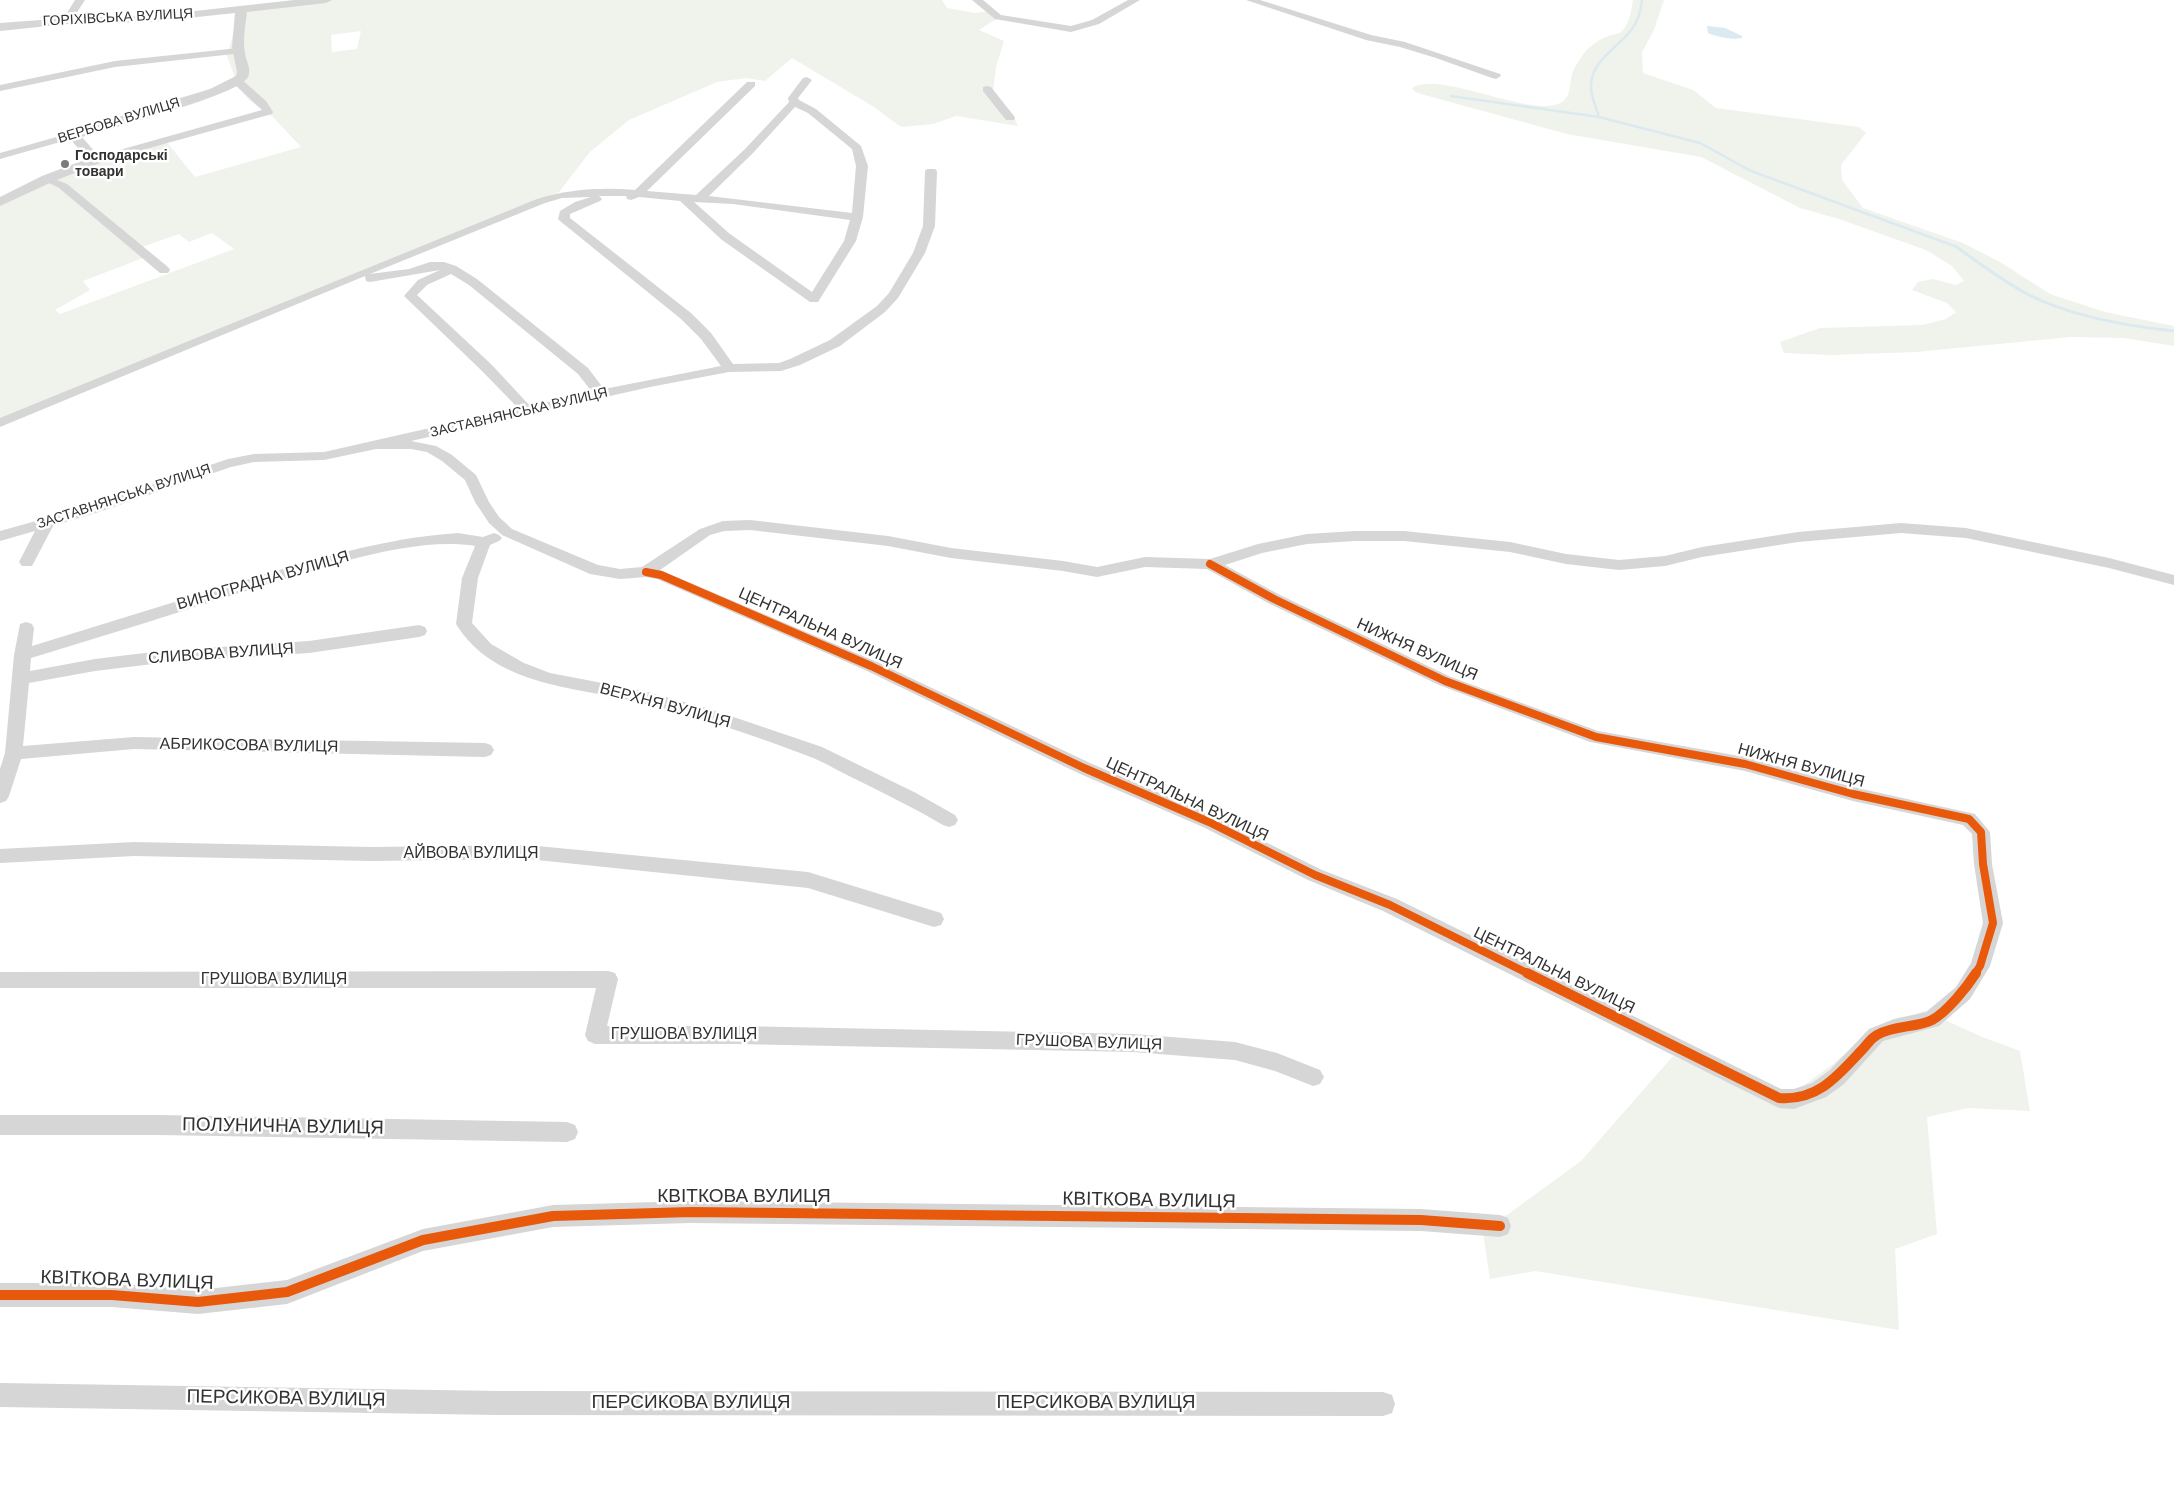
<!DOCTYPE html>
<meta charset="utf-8">
<style>
body{margin:0}
canvas{display:block;background:#fff}
</style>
<canvas width="2174" height="1500"></canvas>
<script>
const ctx = document.querySelector('canvas').getContext('2d');
ctx.lineJoin = 'round';
function paint(path, color) {
  ctx.fillStyle = color;
  ctx.fill(path, 'evenodd');
}
function trace(path, color, width, dash) {
  ctx.strokeStyle = color;
  ctx.lineWidth = width;
  ctx.lineCap = dash ? 'butt' : 'round';
  ctx.setLineDash(dash || []);
  ctx.stroke(path);
}
function write(font, color, halo, rows, align = 'center') {
  ctx.font = font + ' "DM Sans",sans-serif';
  ctx.lineWidth = 5;
  ctx.setLineDash([]);
  ctx.textBaseline = 'middle';
  ctx.strokeStyle = halo;
  ctx.fillStyle = color;
  for (const [text, x, y, turn = 0] of rows) {
    ctx.save();
    ctx.translate(x, y);
    ctx.rotate((+turn || 0) * Math.PI / 180);
    ctx.textAlign = isNaN(turn) ? turn : align;
    if (halo) ctx.strokeText(text, 0, 0);
    ctx.fillText(text, 0, 0);
    ctx.restore();
  }
}
paint(new Path2D(`
 M 323,0 L 942,0 L 947,8 L 975,13 L 993,10 L 1003,18 L 993,21 L 979,30 L 1004,41 L 996,67 L 993,91 L 1013,116 L 1018,126 L 956,116 L 933,124 L 901,127 L 874,107 L 792,58 L 765,81 L 746,78 L 717,82 L 629,120 L 590,152 L 559,192 L 0,420 L 0,202 L 89,161 L 165,140 L 195,177 L 301,147 L 273,117 L 249,100 L 238,86 L 227,56 L 240,10 ZM 361,31 L 357,49 L 332,52 L 331,35 ZM 212,233 L 234,249 L 60,314 L 55,310 L 90,290 L 83,281 L 151,255 L 142,247 L 179,234 L 189,242 Z
 M 1633,0 L 1664,0 L 1654,30 L 1642,52 L 1643,73 L 1693,90 L 1716,108 L 1859,127 L 1866,133 L 1841,165 L 1842,180 L 1863,208 L 1963,243 L 2000,262 L 2050,294 L 2105,312 L 2174,326 L 2174,346 L 2124,338 L 2071,337 L 1916,352 L 1832,355 L 1784,353 L 1780,342 L 1820,328 L 1922,325 L 1946,319 L 1956,312 L 1947,303 L 1912,290 L 1918,282 L 1933,279 L 1956,285 L 1964,281 L 1952,266 L 1926,250 L 1839,219 L 1800,208 L 1701,157 L 1567,134 L 1428,96 L 1415,92 L 1412,88 C 1438,69 1535,120 1562,102 C 1572,95 1569,82 1573,71 C 1576,65 1581,57 1585,52 C 1592,44 1602,38 1611,35 C 1614,34 1619,34 1621,32 C 1630,24 1631,11 1633,0 Z
 M 1925,1011 L 1980,1036 L 2020,1051 L 2030,1111 L 1968,1108 L 1927,1117 L 1937,1234 L 1895,1249 L 1899,1330 L 1535,1271 L 1490,1279 L 1481,1220 L 1507,1215 L 1581,1161 L 1673,1056 L 1765,1098 L 1803,1086 L 1833,1064 L 1873,1029 Z`), '#f0f3ec');
paint(new Path2D(`
 M 1707,26 L 1725,28 L 1742,36 L 1742,38 C 1732,40 1718,37 1708,33 Z`), '#dbe9f0');
trace(new Path2D(`
 M 1451,96 L 1599,117 L 1700,143 L 1751,171 L 1957,247
 M 1599,117 C 1596,107 1591,97 1591,87 C 1590,61 1618,48 1632,29 C 1638,21 1641,10 1642,0`), '#dbe9f0', 2.5);
trace(new Path2D(`
 M 1955,246 C 1979,263 2003,281 2029,295 C 2073,317 2126,326 2174,331`), '#dbe9f0', 3);
paint(new Path2D(`
 M 75,0 L 85,0 L 70,23 L 64,23 L 62,21 Z
 M 972,0 L 983,0 L 1001,15 L 1071,26 L 1092,20 L 1128,0 L 1140,0 L 1099,24 L 1071,32 L 995,19 Z
 M 1246,0 L 1260,0 L 1371,35 L 1405,42 L 1500,74 L 1501,76 L 1496,79 L 1492,78 L 1436,58 L 1400,47 L 1366,40 Z
 M 239,48 L 243,49 L 243,53 L 115,67 L 0,91 L 0,85 L 115,61 Z
 M 807,77 L 812,80 L 798,98 L 799,100 L 816,109 L 861,146 L 868,166 L 863,217 L 856,241 L 818,302 L 810,302 L 722,240 L 680,201 L 639,197 L 631,200 L 627,199 L 626,196 L 599,196 L 602,199 L 600,201 L 570,214 L 570,218 L 691,313 L 711,333 L 733,364 L 779,363 L 790,359 L 830,340 L 877,306 L 889,293 L 913,253 L 923,226 L 925,171 L 927,169 L 935,169 L 937,171 L 935,226 L 925,253 L 898,298 L 885,312 L 840,346 L 800,365 L 781,371 L 729,372 L 650,387 L 411,441 L 436,446 L 452,455 L 476,475 L 489,502 L 499,517 L 512,529 L 598,565 L 620,569 L 642,567 L 700,529 L 723,521 L 750,520 L 888,536 L 951,548 L 1063,561 L 1097,567 L 1145,557 L 1210,559 L 1258,544 L 1307,534 L 1355,531 L 1404,531 L 1510,542 L 1566,554 L 1619,560 L 1665,556 L 1702,547 L 1798,532 L 1901,523 L 1966,528 L 2109,558 L 2174,575 L 2174,585 L 2109,568 L 1966,538 L 1901,533 L 1798,542 L 1702,557 L 1665,566 L 1619,570 L 1566,564 L 1510,552 L 1404,541 L 1355,541 L 1307,544 L 1262,553 L 1225,565 L 1280,595 L 1451,677 L 1598,731 L 1745,757 L 1853,787 L 1975,814 L 1990,832 L 1992,864 L 2003,923 L 1990,966 L 1970,999 L 1939,1026 L 1883,1041 L 1844,1084 L 1826,1097 L 1794,1109 L 1779,1108 L 1383,911 L 1308,880 L 1203,827 L 1078,773 L 865,670 L 657,579 L 646,577 L 620,579 L 590,574 L 502,535 L 489,523 L 475,502 L 465,480 L 442,461 L 427,452 L 411,449 L 376,449 L 324,460 L 254,462 L 231,467 L 96,513 L 53,526 L 32,566 L 22,566 L 19,562 L 35,531 L 0,541 L 0,531 L 86,507 L 228,459 L 254,454 L 324,452 L 518,408 L 482,371 L 404,296 L 418,280 L 440,270 L 370,282 L 366,281 L 365,276 L 0,427 L 0,418 L 537,199 C 569,189 602,187 635,190 L 747,82 L 755,82 L 755,86 L 647,191 L 696,195 L 745,149 L 789,102 L 788,98 L 803,78 ZM 795,107 L 808,113 L 852,149 L 856,166 L 852,213 L 709,196 L 753,153 ZM 591,197 L 575,202 L 560,211 L 558,219 L 560,221 L 681,319 L 701,339 L 721,366 L 604,389 L 588,368 L 477,279 L 456,266 L 444,262 L 430,262 L 409,269 L 370,274 L 545,203 L 562,198 ZM 694,202 L 733,204 L 850,220 L 844,241 L 812,292 L 730,234 ZM 451,274 L 469,285 L 578,374 L 592,392 L 530,406 L 492,365 L 417,295 L 427,285 ZM 750,530 L 888,546 L 951,558 L 1063,571 L 1097,577 L 1145,567 L 1207,569 L 1268,603 L 1439,685 L 1590,742 L 1745,771 L 1853,801 L 1963,825 L 1972,834 L 1974,864 L 1983,923 L 1971,963 L 1956,987 L 1926,1012 L 1894,1019 L 1869,1029 L 1830,1070 L 1812,1083 L 1794,1089 L 1781,1089 L 1397,899 L 1322,870 L 1215,817 L 1090,763 L 877,662 L 660,570 L 710,535 L 724,531 Z
 M 237,78 L 241,79 L 266,101 L 273,112 L 272,114 L 99,162 L 95,163 L 89,160 L 91,158 L 262,110 L 233,83 L 232,81 Z
 M 987,86 L 991,87 L 1014,116 L 1015,118 L 1014,120 L 1006,120 L 983,91 L 983,87 Z
 M 74,132 L 79,135 L 78,137 L 0,159 L 0,153 Z
 M 47,176 L 67,184 L 168,267 L 170,270 L 168,273 L 160,273 L 59,188 L 41,179 Z
 M 458,533 L 483,537 L 494,533 L 499,535 L 502,538 L 499,541 L 490,545 L 478,578 L 472,623 L 491,644 L 524,663 L 550,673 L 644,691 L 710,709 L 822,747 L 916,793 L 955,815 L 958,820 L 955,825 L 949,827 L 943,825 C 912,807 880,791 849,776 C 835,769 822,761 808,756 C 755,736 701,717 646,704 C 581,687 495,688 456,624 L 462,578 L 475,546 C 410,535 309,572 246,591 C 174,614 103,636 31,658 L 30,671 L 95,659 L 161,651 L 309,641 L 419,625 L 425,627 L 427,631 L 425,635 L 419,637 L 309,653 L 161,663 L 95,671 L 29,683 L 23,746 L 134,737 L 485,743 L 491,745 L 494,750 L 491,755 L 485,757 L 134,749 L 21,759 L 9,796 L 6,801 L 0,803 L 0,769 L 5,753 L 14,655 L 20,624 L 26,622 L 32,624 L 34,628 L 32,646 C 100,625 168,604 236,583 C 309,561 382,538 458,533 Z
 M 134,842 L 371,847 L 527,845 L 808,872 L 941,913 L 944,919 L 941,925 L 934,927 L 808,888 L 527,859 L 371,861 L 134,856 L 0,863 L 0,849 Z
 M 608,971 L 615,973 L 618,979 L 607,1026 L 736,1026 L 1133,1034 L 1235,1042 L 1277,1053 L 1320,1070 L 1324,1077 L 1320,1084 L 1313,1086 L 1275,1071 L 1235,1060 L 1133,1052 L 736,1044 L 595,1044 L 588,1041 L 585,1035 L 596,988 L 0,988 L 0,972 Z
 M 0,1115 L 158,1115 L 567,1122 L 575,1125 L 578,1132 L 575,1139 L 567,1142 L 158,1135 L 0,1135 Z
 M 691,1201 L 1421,1209 L 1500,1215 L 1508,1218 L 1511,1226 L 1508,1234 L 1500,1237 L 1421,1231 L 691,1223 L 553,1227 L 423,1251 L 287,1304 L 198,1314 L 112,1307 L 0,1307 L 0,1283 L 112,1283 L 198,1290 L 287,1280 L 423,1229 L 553,1205 Z
 M 0,1383 L 498,1391 L 1383,1392 L 1392,1395 L 1395,1404 L 1392,1413 L 1383,1416 L 498,1415 L 0,1407 Z`), '#d6d6d6');
paint(new Path2D(`
 M 294,0 L 332,0 L 326,3 L 247,12 C 245,27 242,43 246,58 C 248,64 251,71 248,77 C 240,95 107,129 82,137 L 102,160 L 100,163 L 52,182 L 0,206 L 0,197 L 42,176 L 87,159 L 67,135 L 69,132 L 210,89 L 236,76 L 237,72 L 232,47 L 235,13 L 150,22 L 67,24 L 0,31 L 0,23 L 67,18 L 150,16 Z`), '#d6d6d6');
trace(new Path2D(`
 M 1210,564 L 1212,565`), '#e8590c', 5.5);
trace(new Path2D(`
 M 1210,564 L 1274,599 L 1445,681 L 1596,737 L 1745,764 L 1853,794 L 1969,819 L 1981,832 L 1983,864 L 1993,923 L 1980,966 L 1975,974
 M 646,572 L 661,575 L 871,666 L 1084,768 L 1209,822 L 1315,875 L 1390,905 L 1529,974`), '#e8590c', 8);
trace(new Path2D(`
 M 1527,973 L 1779,1098 C 1817,1101 1837,1077 1861,1051 C 1866,1046 1871,1038 1877,1035 C 1894,1025 1916,1028 1932,1020 C 1947,1012 1967,987 1976,973
 M 0,1295 L 112,1295 L 198,1302 L 287,1292 L 423,1240 L 553,1216 L 691,1212 L 1421,1220 L 1500,1226`), '#e8590c', 10);
for (const [x, y, r, color] of [
 [65,164,5,"#7a7a7a"]
]) {
  const dot = new Path2D();
  dot.arc(x, y, r, 0, 2 * Math.PI);
  ctx.fillStyle = color;
  ctx.fill(dot);
  trace(dot, '#fff', 2);
}
write('14px', '#323232', '#fff', [
 ["ГОРІХІВСЬКА ВУЛИЦЯ",118,18,-3],
 ["ВЕРБОВА ВУЛИЦЯ",119,121,-17],
 ["ЗАСТАВНЯНСЬКА ВУЛИЦЯ",519,413,-13],
 ["ЗАСТАВНЯНСЬКА ВУЛИЦЯ",124,497,-18]
]);
write('bold 14px', '#323232', '#fff', [
 ["Господарські",75,156],
 ["товари",75,172]
], 'left');
write('16px', '#323232', '#fff', [
 ["ВИНОГРАДНА ВУЛИЦЯ",263,581,-16],
 ["ЦЕНТРАЛЬНА ВУЛИЦЯ",820,629,24],
 ["НИЖНЯ ВУЛИЦЯ",1417,650,24],
 ["СЛИВОВА ВУЛИЦЯ",221,654,-4],
 ["ВЕРХНЯ ВУЛИЦЯ",665,706,15],
 ["АБРИКОСОВА ВУЛИЦЯ",249,746,1],
 ["НИЖНЯ ВУЛИЦЯ",1801,766,15],
 ["ЦЕНТРАЛЬНА ВУЛИЦЯ",1187,800,25],
 ["АЙВОВА ВУЛИЦЯ",471,854],
 ["ЦЕНТРАЛЬНА ВУЛИЦЯ",1554,971,26],
 ["ГРУШОВА ВУЛИЦЯ",274,980],
 ["ГРУШОВА ВУЛИЦЯ",684,1035],
 ["ГРУШОВА ВУЛИЦЯ",1089,1043,2]
]);
write('19px', '#323232', '#fff', [
 ["ПОЛУНИЧНА ВУЛИЦЯ",283,1127,1],
 ["КВІТКОВА ВУЛИЦЯ",744,1197],
 ["КВІТКОВА ВУЛИЦЯ",1149,1201,1],
 ["КВІТКОВА ВУЛИЦЯ",127,1281,2],
 ["ПЕРСИКОВА ВУЛИЦЯ",286,1399,1],
 ["ПЕРСИКОВА ВУЛИЦЯ",691,1403],
 ["ПЕРСИКОВА ВУЛИЦЯ",1096,1403]
]);
</script>
